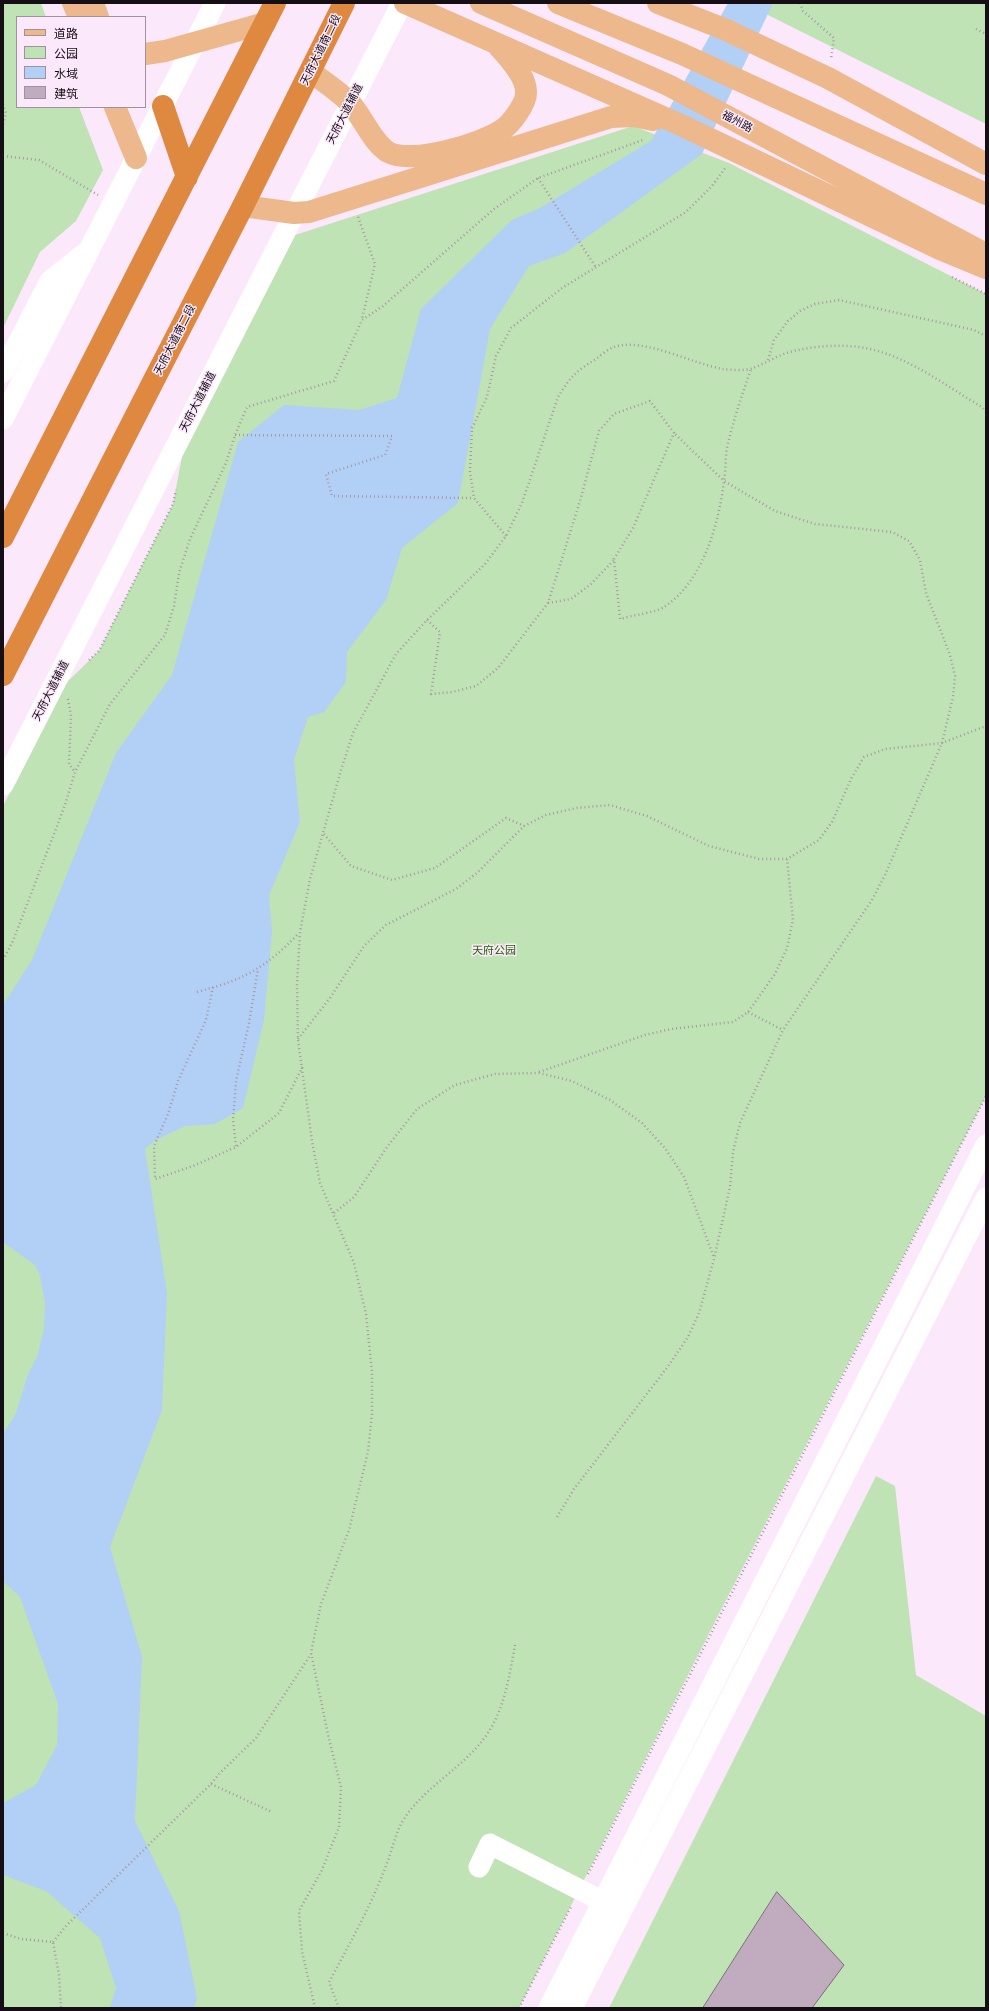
<!DOCTYPE html>
<meta charset="utf-8">
<style>
body{margin:0}
#map{position:relative;width:989px;height:2011px;overflow:hidden;background:#fce8fb;font-family:Helvetica,"Noto Sans SC",sans-serif}
canvas{display:block}
.frame{position:absolute;inset:0;border:4px solid #150e15;pointer-events:none}
.legend{position:absolute;left:16px;top:16px;width:130px;height:92px;box-sizing:border-box;background:#fce8fb;border:1px solid #a0919f;margin:0;padding:5px 7px;list-style:none;font-size:12px;color:#150e15}
.legend li{display:flex;align-items:center;gap:8px;height:20px}
.legend b{width:20px;border:1px solid #a0919f}
</style>
<div id="map">
<canvas width="989" height="2011"></canvas>
<div class="frame"></div>
<ul class="legend">
<li><b style="height:5px;background:#ecb88c"></b>道路</li>
<li><b style="height:11px;background:#bfe3b4"></b>公园</li>
<li><b style="height:11px;background:#b2cff5"></b>水域</li>
<li><b style="height:11px;background:#c0acbe"></b>建筑</li>
</ul>
</div>
<script>
const ctx = document.querySelector('canvas').getContext('2d');
ctx.lineJoin = 'round';
function paint(path, color) {
  ctx.fillStyle = color;
  ctx.fill(path, 'evenodd');
}
function trace(path, color, width, dash) {
  ctx.strokeStyle = color;
  ctx.lineWidth = width;
  ctx.lineCap = dash ? 'butt' : 'round';
  ctx.setLineDash(dash || []);
  ctx.stroke(path);
}
function write(font, color, halo, rows, align = 'center') {
  ctx.font = font + ' Helvetica,"Noto Sans SC",sans-serif';
  ctx.lineWidth = 3;
  ctx.setLineDash([]);
  ctx.textBaseline = 'middle';
  ctx.strokeStyle = halo;
  ctx.fillStyle = color;
  for (const [text, x, y, turn = 0] of rows) {
    ctx.save();
    ctx.translate(x, y);
    ctx.rotate((+turn || 0) * Math.PI / 180);
    ctx.textAlign = isNaN(turn) ? turn : align;
    if (halo) ctx.strokeText(text, 0, 0);
    ctx.fillText(text, 0, 0);
    ctx.restore();
  }
}
paint(new Path2D(`
 M 3,3 L 41,3 L 46,17 L 17,17 L 17,107 L 79,107 L 103,170 L 76,221 L 40,252 L 3,328 Z
 M 744,3 L 986,3 L 986,124 Z
 M 633,126 L 729,163 L 986,294 L 986,1096 L 725,1602 L 519,2008 L 3,2008 L 3,806 L 65,684 L 99,651 L 131,587 L 173,504 L 183,451 L 295,235 Z
 M 876,1476 L 895,1486 L 916,1675 L 986,1716 L 986,2008 L 609,2008 Z`), '#bfe3b4');
paint(new Path2D(`
 M 728,3 L 773,3 L 702,154 L 565,253 L 529,266 L 490,329 L 458,503 L 402,548 L 386,600 L 347,652 L 346,682 L 324,712 L 308,717 L 294,760 L 300,822 L 269,895 L 272,932 L 264,1020 L 243,1108 L 215,1124 L 185,1126 L 154,1141 L 145,1149 L 167,1293 L 162,1410 L 110,1547 L 142,1657 L 135,1821 L 179,1911 L 197,1998 L 194,2008 L 110,2008 L 116,1988 L 100,1938 L 46,1891 L 3,1875 L 3,1803 L 36,1785 L 57,1745 L 58,1704 L 20,1597 L 3,1581 L 3,1434 L 16,1413 L 28,1374 L 37,1357 L 44,1329 L 45,1303 L 40,1276 L 35,1265 L 3,1242 L 3,1005 L 32,960 L 116,753 L 172,675 L 238,442 L 284,405 L 359,410 L 397,398 L 421,309 L 512,220 L 540,208 L 651,141 Z`), '#b2cff5');
const building = new Path2D(`
 M 777,1892 L 844,1965 L 812,2008 L 703,2008 Z`);
paint(building, '#c0acbe');
trace(building, '#7d6b7c', 1);
trace(new Path2D(`
 M 800,3 L 803,11 L 834,38 L 831,59
 M 976,29 L 986,34
 M 3,104 L 6,113 L 3,125
 M 3,156 L 39,160 L 98,195
 M 538,178 L 595,266
 M 358,217 L 375,264 L 362,319
 M 952,277 L 986,294
 M 768,360 L 774,340 L 788,321 L 800,311 L 815,304 L 839,300 L 974,330 L 986,336
 M 235,435 L 392,436 L 385,455 L 326,474 L 332,496 L 474,498
 M 506,536 L 474,498 L 470,472 L 472,428 L 487,397 L 496,356 L 511,328 L 562,288 L 686,212 L 712,186 L 726,167
 M 548,603 L 571,599 L 591,584 L 614,560
 M 427,620 L 440,632 L 431,694 L 452,692 L 476,686 L 498,668 L 548,603 L 580,501 L 599,431 L 614,414 L 650,401 L 674,433 L 633,528 L 614,559 L 620,619 C 632,615 655,613 664,607 C 703,582 719,523 724,481 C 726,470 725,459 727,448 C 733,421 742,395 751,369
 M 89,660 L 99,651 L 173,504 L 176,490
 M 68,699 L 71,716 L 69,764 L 75,772
 M 324,834 L 351,866 L 392,880 L 435,868 L 506,818 L 524,826
 M 3,960 L 13,941 L 65,805 L 75,772 L 110,704 L 165,635 L 174,606 L 179,573 L 190,539 L 226,463 L 235,435 L 247,407 L 334,381 L 362,320 L 383,306 L 494,209 L 538,178 L 643,140
 M 213,987 L 206,1020 L 178,1081 L 168,1114 L 154,1146 L 155,1179 L 193,1166 L 236,1147 L 279,1113 L 303,1066
 M 197,992 C 243,980 266,968 299,933
 M 748,1012 L 783,1030
 M 298,1039 L 330,998 L 364,946 L 386,925 L 456,889 L 477,873 L 524,826 L 546,815 L 577,808 L 610,805 L 647,816 L 709,846 L 759,859 L 787,859 L 819,840 L 832,822 L 851,779 L 864,757 L 885,749 L 942,743 L 986,726
 M 539,1072 L 645,1035 L 671,1029 L 733,1022 L 748,1012 L 775,974 L 787,948 L 793,920 L 787,859
 M 236,1146 L 233,1120 L 236,1081 L 249,1023 L 258,969
 M 334,1213 L 354,1197 L 387,1147 L 417,1109 L 455,1085 L 495,1074 L 539,1073 L 572,1081 L 610,1100 L 642,1123 L 665,1148 L 684,1177 L 714,1258
 M 557,1517 L 574,1489 L 669,1365 L 688,1337 L 699,1313 L 714,1259 L 730,1187 L 733,1152 L 740,1123 L 783,1030 L 872,900 L 885,875 L 942,743 L 953,697 L 955,676 L 950,655 L 926,593 L 920,560 L 909,541 L 892,532 L 815,524 L 775,511 L 724,481 L 674,433
 M 211,1784 L 272,1812
 M 588,1874 L 986,1096
 M 3,1933 L 21,1939 L 53,1942 L 59,1975 L 61,2008
 M 53,1942 L 67,1925 L 211,1784 L 219,1774 L 256,1738 L 311,1654
 M 315,2008 L 302,1951 L 299,1911 L 322,1870 L 339,1827 L 341,1787 L 329,1739 L 311,1653 L 321,1604 L 349,1530 L 368,1452 L 372,1413 L 372,1372 L 366,1314 L 354,1263 L 320,1183 L 312,1141 L 298,1040 L 297,984 L 300,932 L 310,879 L 341,770 L 353,733 L 396,654 L 427,620 L 485,564 L 506,536 L 522,503 L 558,397 C 570,377 576,371 596,359 C 601,355 608,349 614,347 C 644,337 692,364 723,369 C 730,370 746,371 753,368 C 767,363 779,354 794,351 C 823,344 859,343 887,354 C 921,366 951,389 982,407 L 986,412
 M 339,2008 L 329,1982 C 349,1945 370,1908 385,1868 C 391,1854 394,1839 400,1826 C 417,1792 460,1770 482,1741 C 504,1714 509,1678 515,1645
 M 519,2008 L 572,1905`), '#a798a6', 2.5, [1, 3]);
trace(new Path2D(`
 M 3,372 L 50,281 L 84,254
 M 3,419 L 215,3
 M 3,785 L 402,3
 M 479,1867 L 490,1844 L 604,1902
 M 549,2008 L 986,1145
 M 572,2008 L 986,1198`), '#fff', 21);
trace(new Path2D(`
 M 73,3 L 79,17
 M 93,3 L 98,17
 M 405,3 L 681,125 L 940,249 L 986,268
 M 481,3 L 668,85 L 986,254
 M 558,3 L 682,54 L 986,194
 M 658,3 L 724,29 L 828,78 L 986,164
 M 145,54 L 165,51 L 265,23
 M 311,72 C 324,82 340,92 351,104 C 363,118 373,143 388,152 C 411,165 481,144 502,130 C 511,124 526,104 526,93 C 527,77 509,58 499,47
 M 115,107 L 136,158
 M 243,206 L 294,213 L 309,212 L 611,117 L 634,116 L 653,120`), '#ecb88c', 22);
trace(new Path2D(`
 M 163,106 L 187,177
 M 3,537 L 275,3
 M 3,675 L 243,206 L 344,3`), '#df8840', 22);
write('11px', '#150e15', '#fce8fb', [
 ["天府大道南二段",321,50,-64],
 ["天府大道辅道",345,114,-63],
 ["福州路",737,122,28],
 ["天府大道南二段",175,340,-63],
 ["天府大道辅道",198,402,-63],
 ["天府大道辅道",51,691,-63]
]);
write('11px', '#215e00', '#fce8fb', [
 ["天府公园",494,951]
]);
</script>
